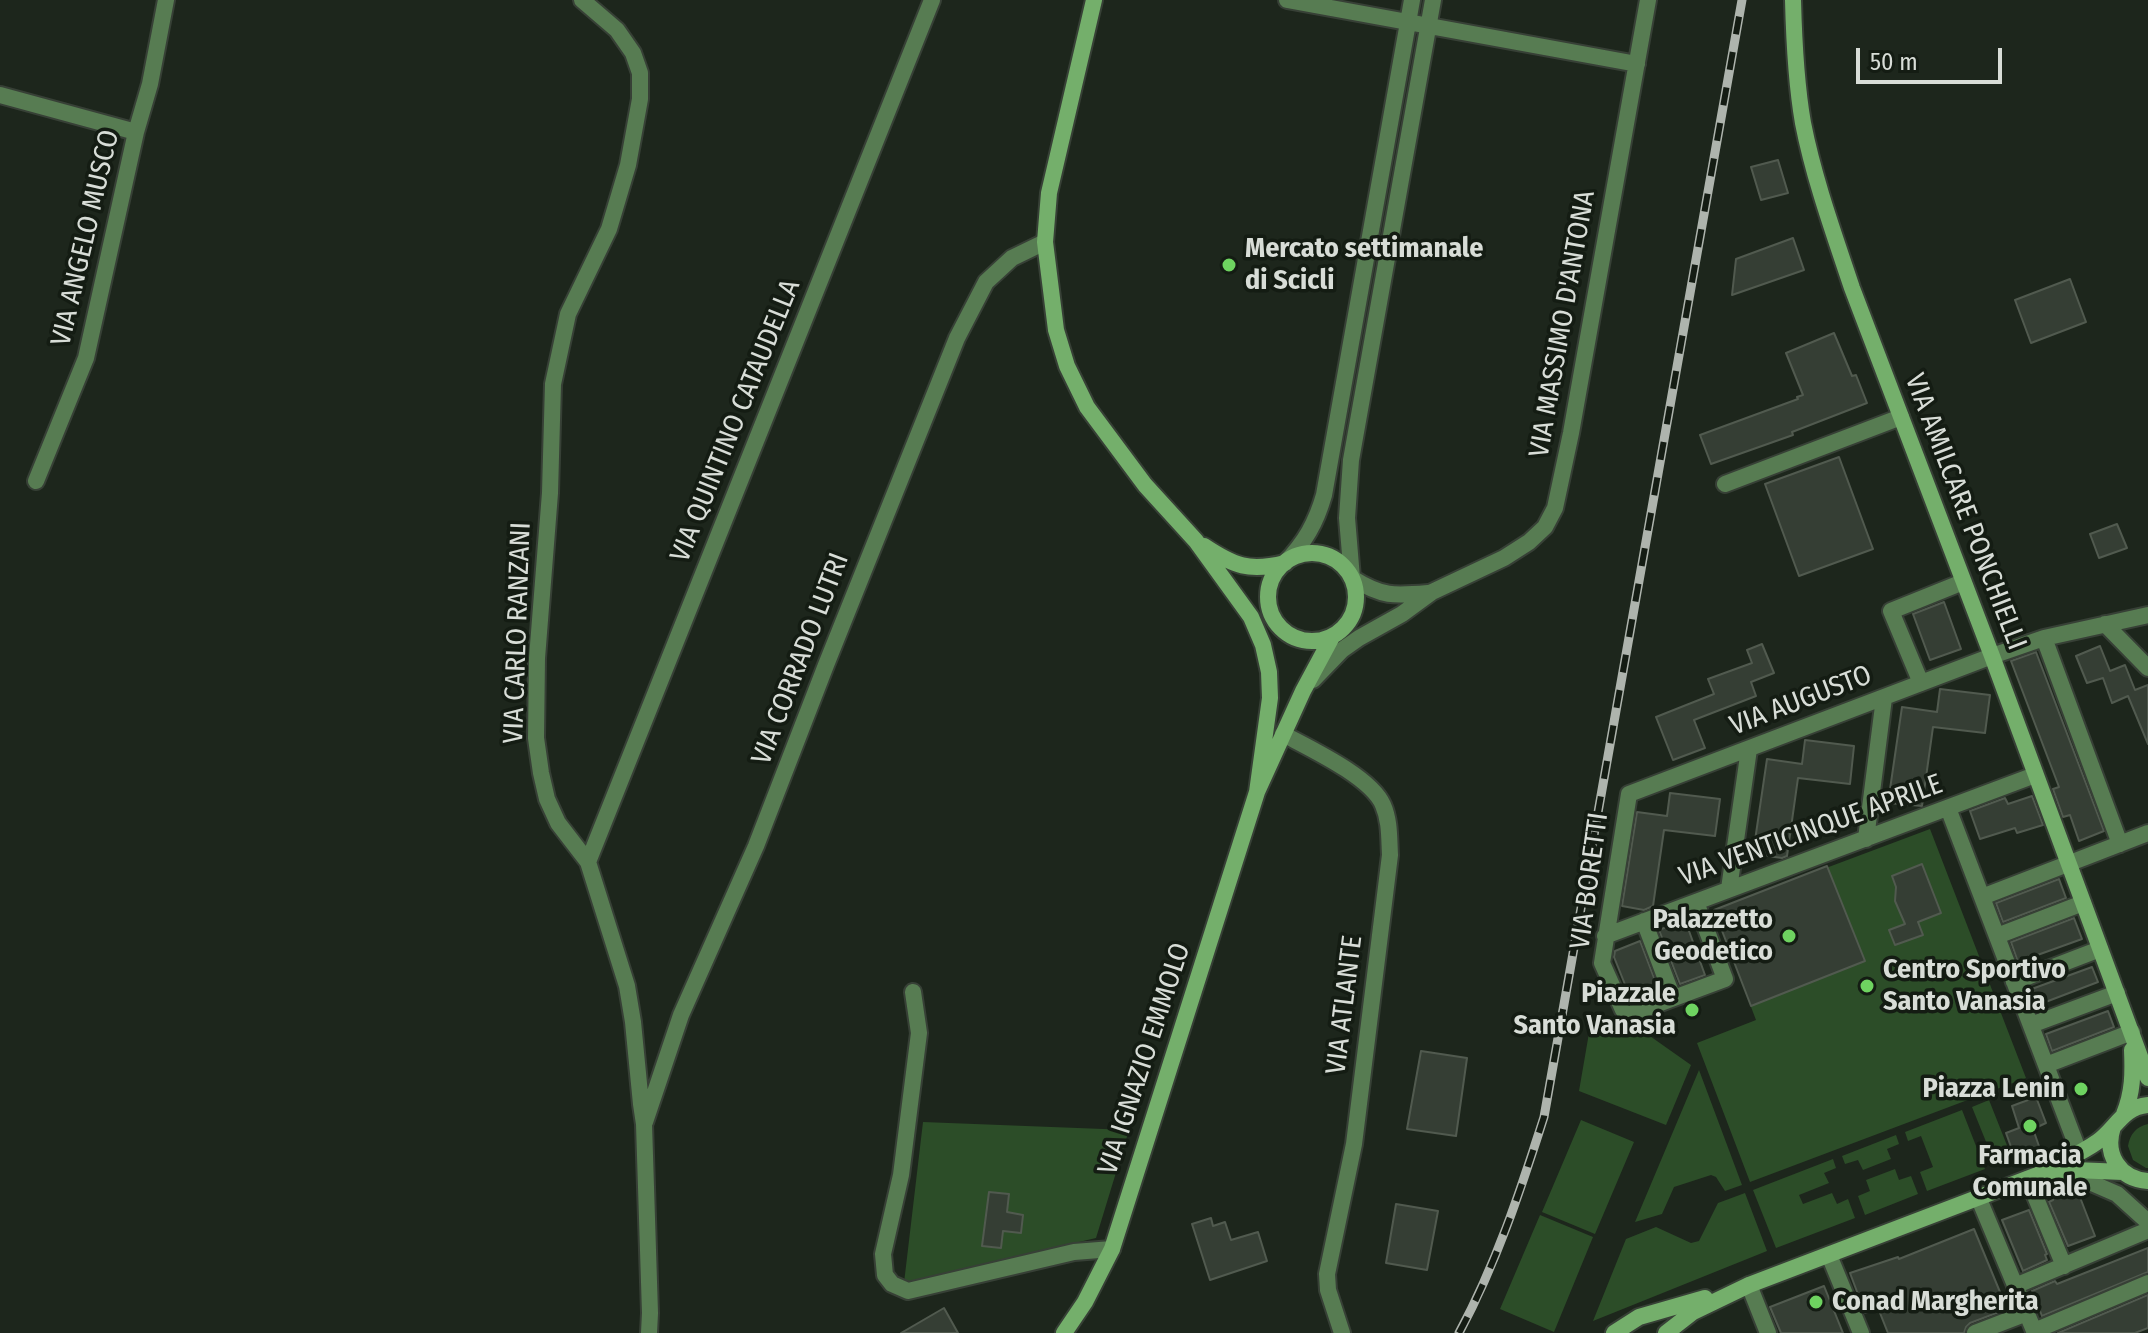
<!DOCTYPE html>
<style>
body{margin:0}
#map{position:relative;width:2148px;height:1333px;overflow:hidden;background:#1d261c;font-family:"Fira Sans Condensed",sans-serif}
canvas{display:block}
.scale{position:absolute;left:1856px;top:48px;width:146px;height:36px;box-sizing:border-box;border:4px solid #d8ddd7;border-top:0;padding-left:10px;font-size:24px;line-height:28px;white-space:nowrap;color:#d8ddd7;-webkit-text-stroke:6px #141c13;paint-order:stroke}
</style>
<div id="map">
<canvas width="2148" height="1333"></canvas>
<div class="scale">50 m</div>
</div>
<script>
const ctx = document.querySelector('canvas').getContext('2d');
ctx.lineJoin = 'round';
function paint(path, color) {
  ctx.fillStyle = color;
  ctx.fill(path, 'evenodd');
}
function trace(path, color, width, dash) {
  ctx.strokeStyle = color;
  ctx.lineWidth = width;
  ctx.lineCap = dash ? 'butt' : 'round';
  ctx.setLineDash(dash || []);
  ctx.stroke(path);
}
function write(font, color, halo, rows, align = 'center') {
  ctx.font = font + ' "Fira Sans Condensed",sans-serif';
  ctx.lineWidth = 7;
  ctx.setLineDash([]);
  ctx.textBaseline = 'middle';
  ctx.strokeStyle = halo;
  ctx.fillStyle = color;
  for (const [text, x, y, turn = 0] of rows) {
    ctx.save();
    ctx.translate(x, y);
    ctx.rotate((+turn || 0) * Math.PI / 180);
    ctx.textAlign = isNaN(turn) ? turn : align;
    if (halo) ctx.strokeText(text, 0, 0);
    ctx.fillText(text, 0, 0);
    ctx.restore();
  }
}
paint(new Path2D(`
 M 1930,829 L 2026,1078 L 1750,1182 L 1697,1043 L 1756,1020 L 1714,910 Z
 M 1630,1022 L 1691,1065 L 1666,1125 L 1579,1091 L 1589,1033 L 1599,1035 Z
 M 1699,1070 L 1742,1185 L 1725,1191 L 1716,1177 L 1711,1175 L 1674,1187 L 1662,1214 L 1635,1222 Z
 M 1989,1100 L 2012,1158 L 1995,1164 L 1972,1107 Z
 M 1962,1110 L 1985,1169 L 1927,1191 L 1920,1172 L 1933,1167 L 1921,1136 L 1908,1141 L 1905,1132 Z
 M 1581,1120 L 1634,1142 L 1595,1234 L 1542,1212 Z
 M 923,1122 L 1129,1130 L 1096,1238 L 904,1283 Z
 M 2148,1124 L 2148,1168 L 2146,1168 L 2133,1160 L 2128,1146 C 2130,1134 2136,1127 2148,1124 Z
 M 1896,1135 L 1899,1144 L 1887,1149 L 1891,1159 L 1863,1170 L 1858,1160 L 1845,1164 L 1842,1156 Z
 M 1833,1159 L 1836,1168 L 1824,1173 L 1829,1183 L 1799,1195 L 1803,1204 L 1832,1193 L 1837,1204 L 1848,1199 L 1855,1218 L 1776,1248 L 1753,1190 Z
 M 1895,1169 L 1899,1180 L 1911,1176 L 1918,1194 L 1865,1215 L 1858,1196 L 1870,1191 L 1866,1180 Z
 M 1745,1193 L 1767,1251 L 1593,1321 L 1626,1239 L 1656,1227 L 1691,1243 L 1699,1241 L 1718,1203 Z
 M 1540,1215 L 1593,1237 L 1554,1332 L 1500,1309 Z`), '#2c4d28');
const building = new Path2D(`
 M 1778,160 L 1788,193 L 1761,200 L 1751,167 Z
 M 1793,238 L 1804,270 L 1732,295 L 1736,259 Z
 M 2070,279 L 2086,322 L 2031,343 L 2015,300 Z
 M 1834,333 L 1852,376 L 1856,375 L 1867,403 L 1792,432 L 1793,435 L 1711,464 L 1700,435 L 1798,399 L 1797,397 L 1803,395 L 1786,353 Z
 M 1839,457 L 1873,549 L 1799,576 L 1765,484 Z
 M 2117,524 L 2127,548 L 2099,558 L 2090,534 Z
 M 1944,602 L 1961,649 L 1930,660 L 1913,614 Z
 M 1762,644 L 1774,673 L 1751,682 L 1756,696 L 1694,720 L 1705,748 L 1673,760 L 1656,717 L 1714,694 L 1708,679 L 1752,663 L 1747,650 Z
 M 2100,646 L 2110,671 L 2125,665 L 2135,690 L 2148,685 L 2148,744 L 2128,696 L 2112,703 L 2103,678 L 2087,683 L 2076,656 Z
 M 2036,652 L 2104,831 L 2079,841 L 2070,815 L 2063,817 L 2053,789 L 2059,787 L 2011,661 Z
 M 1940,689 L 1990,695 L 1985,733 L 1933,727 L 1922,806 L 1888,803 L 1902,707 L 1937,712 Z
 M 1805,740 L 1854,746 L 1850,784 L 1798,778 L 1787,856 L 1782,858 L 1753,854 L 1767,759 L 1802,764 Z
 M 1670,793 L 1720,799 L 1715,836 L 1664,830 L 1653,906 L 1644,910 L 1622,906 L 1637,812 L 1667,816 Z
 M 2032,796 L 2043,825 L 2017,833 L 2015,828 L 1980,839 L 1970,811 L 2005,798 L 2008,804 Z
 M 1922,864 L 1941,913 L 1918,922 L 1923,935 L 1895,945 L 1889,930 L 1905,924 L 1895,901 L 1896,887 L 1892,876 Z
 M 1827,866 L 1865,961 L 1751,1006 L 1714,910 Z
 M 2059,879 L 2066,898 L 2003,922 L 1996,903 Z
 M 2074,918 L 2082,939 L 2018,962 L 2011,942 Z
 M 1685,920 L 1705,975 L 1680,984 L 1659,930 Z
 M 1640,941 L 1659,991 L 1632,1002 L 1614,957 L 1615,951 Z
 M 2092,967 L 2098,982 L 2035,1006 L 2029,990 Z
 M 2108,1011 L 2114,1027 L 2052,1051 L 2046,1034 Z
 M 1421,1051 L 1467,1058 L 1456,1136 L 1407,1129 Z
 M 2036,1097 L 2046,1123 L 2033,1129 L 2040,1149 L 2015,1158 L 2006,1133 L 2019,1128 L 2012,1106 Z
 M 2076,1187 L 2095,1236 L 2068,1246 L 2049,1202 L 2053,1200 L 2051,1196 Z
 M 989,1192 L 1009,1194 L 1007,1212 L 1023,1215 L 1021,1233 L 1003,1231 L 1001,1248 L 982,1246 Z
 M 1396,1204 L 1438,1211 L 1427,1270 L 1386,1263 Z
 M 2029,1210 L 2047,1254 L 2045,1255 L 2047,1260 L 2023,1271 L 2002,1220 Z
 M 1211,1218 L 1213,1226 L 1225,1222 L 1231,1240 L 1258,1232 L 1267,1261 L 1210,1280 L 1192,1224 Z
 M 1974,1229 L 2007,1309 L 1970,1323 L 1966,1327 L 1964,1333 L 1888,1333 L 1878,1308 L 1865,1313 L 1850,1273 L 1898,1257 L 1899,1259 Z
 M 2148,1248 L 2148,1272 L 2042,1316 L 2032,1291 L 2055,1281 L 2057,1284 Z
 M 1824,1286 L 1843,1333 L 1781,1333 L 1770,1307 Z
 M 2148,1295 L 2148,1328 L 2135,1333 L 2058,1333 Z
 M 944,1308 L 958,1333 L 901,1333 Z`);
paint(building, '#353e34');
trace(building, '#515a4f', 2);
const street = new Path2D(`
 M 582,0 L 617,30 L 633,53 L 640,73 L 640,99 L 628,165 L 609,229 L 568,314 L 553,384 L 550,493 L 537,658 L 536,738 L 541,773 L 547,799 L 558,823 L 588,862 L 627,986 L 633,1022 L 641,1104 L 644,1124 L 650,1313 L 649,1333
 M 1287,0 L 1637,64
 M 0,95 L 136,132
 M 36,481 L 86,358 L 136,132 L 150,84 L 166,0
 M 1725,484 L 1901,417
 M 1285,563 C 1305,542 1316,523 1324,495 L 1412,0
 M 1428,593 C 1394,596 1382,597 1352,578 L 1347,518 L 1351,460 L 1433,0
 M 2105,624 L 2148,668
 M 2044,638 L 2120,844
 M 1313,680 L 1342,650 L 1359,638 L 1402,614 L 1432,592 L 1504,558 L 1529,542 L 1545,527 L 1555,508 L 1571,433 L 1648,0
 M 1921,683 L 1891,611 L 1963,582
 M 1283,734 C 1311,749 1371,777 1383,805 C 1390,821 1389,838 1390,855 L 1354,1144 L 1327,1274 L 1328,1290 L 1342,1333
 M 1948,808 L 2079,1152
 M 1866,839 L 1884,698
 M 588,862 L 932,0
 M 1729,889 L 1749,749
 M 1982,897 L 2148,833
 M 1696,902 L 1725,979 L 1631,1014 L 1623,1010 L 1602,963 L 1629,794 L 1992,656 L 2044,638 L 2148,615
 M 1644,921 L 1673,998
 M 1605,936 L 2035,775
 M 1997,936 L 2083,903
 M 2014,982 L 2100,949
 M 913,992 L 919,1033 L 901,1175 L 883,1254 L 885,1275 L 892,1284 L 908,1291 L 1074,1252 L 1112,1249
 M 2031,1025 L 2117,993
 M 2046,1065 L 2132,1032
 M 645,1122 L 681,1015 L 756,846 L 826,665 L 957,338 L 986,282 L 1012,258 L 1045,242
 M 2075,1170 L 2094,1184 L 2117,1194 L 2148,1222
 M 2028,1179 L 2064,1266
 M 1979,1199 L 2035,1333
 M 1829,1255 L 1861,1333
 M 1749,1285 L 1768,1333
 M 2015,1286 L 2148,1230
 M 2034,1331 L 2148,1283
 M 1975,1333 L 2027,1313`);
const secondary = new Path2D(`
 M 1094,0 L 1049,193 L 1045,242 L 1056,330 L 1067,366 L 1087,407 L 1145,485 L 1196,541 L 1251,617 L 1263,645 L 1269,672 L 1270,698 L 1257,792
 M 1793,0 C 1794,40 1796,83 1803,123 C 1814,179 1834,234 1852,288 L 1992,656 L 2148,1078
 M 1204,546 C 1234,566 1249,572 1285,563
 M1268 597a44 44 0 1 1 88 0a44 44 0 1 1-88 0Z
 M 2124,1114 C 2133,1092 2133,1073 2132,1050
 M 2113,1127 C 2104,1154 2119,1179 2148,1181
 M 2045,1173 L 2075,1170 L 2123,1172
 M 1064,1333 L 1085,1302 L 1112,1249 L 1257,792 L 1303,691 L 1332,637
 M 1614,1333 L 1639,1317 L 1705,1298
 M 1666,1333 L 1693,1312 L 1749,1285 L 2040,1174 C 2058,1162 2079,1155 2097,1142 C 2116,1129 2122,1107 2148,1105`);
trace(street, '#374036', 20);
trace(secondary, '#374036', 20);
trace(street, '#577c52', 16);
trace(secondary, '#74af6b', 16);
const rail = new Path2D(`
 M 1459,1333 C 1496,1264 1520,1192 1544,1117 L 1742,0`);
trace(rail, '#aeb4ad', 9);
trace(rail, '#141c13', 6, [18]);
for (const [x, y, r, color] of [
 [1229,265,8,"#6ed360"],
 [1789,936,8,"#6ed360"],
 [1867,986,8,"#6ed360"],
 [1692,1010,8,"#6ed360"],
 [2081,1089,8,"#6ed360"],
 [2030,1126,8,"#6ed360"],
 [1816,1302,8,"#6ed360"]
]) {
  const dot = new Path2D();
  dot.arc(x, y, r, 0, 2 * Math.PI);
  ctx.fillStyle = color;
  ctx.fill(dot);
  trace(dot, '#141c13', 3);
}
write('28px', '#d8ddd7', '#141c13', [
 ["VIA ANGELO MUSCO",86,238,-77],
 ["VIA MASSIMO D'ANTONA",1563,324,-80],
 ["VIA QUINTINO CATAUDELLA",736,421,-68],
 ["VIA AMILCARE PONCHIELLI",1965,512,69],
 ["VIA CARLO RANZANI",518,633,-88],
 ["VIA CORRADO LUTRI",801,659,-69],
 ["VIA AUGUSTO",1801,701,-21],
 ["VIA VENTICINQUE APRILE",1811,831,-20],
 ["VIA BORETTI",1590,881,-82],
 ["VIA ATLANTE",1345,1005,-83],
 ["VIA IGNAZIO EMMOLO",1145,1059,-72]
]);
write('bold 28px', '#d8ddd7', '#141c13', [
 ["Mercato settimanale",1245,249],
 ["di Scicli",1245,281],
 ["Palazzetto",1773,920,"right"],
 ["Geodetico",1773,952,"right"],
 ["Centro Sportivo",1883,970],
 ["Santo Vanasia",1883,1002],
 ["Piazzale",1676,994,"right"],
 ["Santo Vanasia",1676,1026,"right"],
 ["Piazza Lenin",2065,1089,"right"],
 ["Farmacia",2030,1156,"center"],
 ["Comunale",2030,1188,"center"],
 ["Conad Margherita",1832,1302]
], 'left');
</script>
